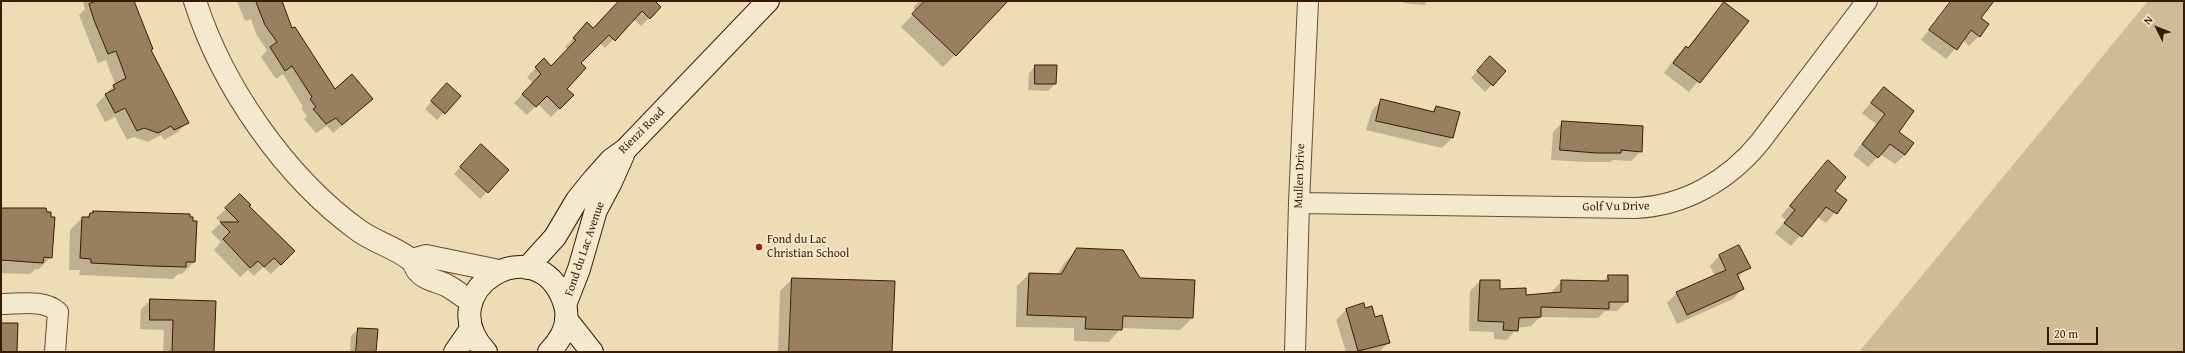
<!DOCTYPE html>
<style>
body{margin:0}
#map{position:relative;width:2185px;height:353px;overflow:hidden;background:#eeddb4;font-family:"Gentium Book Plus",serif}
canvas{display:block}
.frame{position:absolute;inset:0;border:2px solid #391a06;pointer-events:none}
.north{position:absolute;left:2137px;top:8px;width:40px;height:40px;-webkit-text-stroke:3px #f4e9ce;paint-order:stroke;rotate:312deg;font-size:11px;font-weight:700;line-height:16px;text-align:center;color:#391a06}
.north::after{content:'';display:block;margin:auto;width:14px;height:18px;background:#391a06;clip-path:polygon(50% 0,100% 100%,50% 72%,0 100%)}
.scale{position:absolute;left:2047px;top:327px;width:51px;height:18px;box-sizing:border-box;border:2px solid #391a06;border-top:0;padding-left:5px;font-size:12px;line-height:14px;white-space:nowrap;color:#391a06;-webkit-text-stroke:3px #f4e9ce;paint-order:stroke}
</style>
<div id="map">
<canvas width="2185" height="353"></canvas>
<div class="frame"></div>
<div class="north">N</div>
<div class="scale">20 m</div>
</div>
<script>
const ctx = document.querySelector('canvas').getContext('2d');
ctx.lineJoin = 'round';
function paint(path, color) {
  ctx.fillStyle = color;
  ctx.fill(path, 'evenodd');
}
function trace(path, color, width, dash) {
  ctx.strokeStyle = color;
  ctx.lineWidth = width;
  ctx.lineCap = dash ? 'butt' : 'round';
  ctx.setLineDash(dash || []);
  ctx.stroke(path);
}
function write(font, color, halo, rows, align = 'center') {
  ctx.font = font + ' "Gentium Book Plus",serif';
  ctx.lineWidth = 3.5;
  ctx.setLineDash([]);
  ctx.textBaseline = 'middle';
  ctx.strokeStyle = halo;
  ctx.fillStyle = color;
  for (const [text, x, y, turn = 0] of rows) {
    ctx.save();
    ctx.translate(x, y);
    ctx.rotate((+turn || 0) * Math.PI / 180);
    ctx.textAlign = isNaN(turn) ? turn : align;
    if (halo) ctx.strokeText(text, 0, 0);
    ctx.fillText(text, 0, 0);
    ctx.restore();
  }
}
paint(new Path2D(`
 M 2148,1 L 2184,1 L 2184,352 L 1859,352 Z`), '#cfbc96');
paint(new Path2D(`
 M 84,1 L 133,1 L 150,50 L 187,122 L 178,132 L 164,140 L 161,135 L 148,142 L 133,137 L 127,140 L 115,117 L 105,122 L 96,105 L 115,84 L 106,60 L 98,63 L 79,15 L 85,9 L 83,2 Z
 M 237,1 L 281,1 L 292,30 L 335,90 L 372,99 L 333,133 L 327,126 L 316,133 L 304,119 L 307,116 L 301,108 L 303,107 L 283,74 L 276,79 L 261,57 L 267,50 L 256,34 L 251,19 L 245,21 Z
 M 619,1 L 653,1 L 660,7 L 641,26 L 633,19 L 605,48 L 600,43 L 579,63 L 566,89 L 573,95 L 551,117 L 538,104 L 527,115 L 514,103 L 533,83 L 527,77 L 544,60 L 551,67 L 568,49 L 565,47 L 587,24 L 593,29 Z
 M 919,1 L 1007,1 L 943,67 L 901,27 L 916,11 L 913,8 Z
 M 1405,1 L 1428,1 L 1424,5 L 1404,3 Z
 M 1952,1 L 1982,1 L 1979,36 L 1969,46 L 1963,40 L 1946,59 L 1921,40 Z
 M 1724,3 L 1747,22 L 1689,92 L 1664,73 L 1676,57 L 1686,47 L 1687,48 Z
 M 1490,57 L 1505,71 L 1485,92 L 1471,78 Z
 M 1036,66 L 1055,84 L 1048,91 L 1028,90 L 1029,73 Z
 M 1884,88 L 1905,155 L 1895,164 L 1880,154 L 1868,167 L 1853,155 L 1876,124 L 1862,113 Z
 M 440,92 L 459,96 L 437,120 L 425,109 Z
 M 1382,100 L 1431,113 L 1436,107 L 1458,113 L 1452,138 L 1442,148 L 1366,130 L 1372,110 Z
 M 1563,122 L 1641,151 L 1631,161 L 1613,160 L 1610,162 L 1586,162 L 1551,160 L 1553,132 Z
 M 474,152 L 508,170 L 480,199 L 454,174 Z
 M 1828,161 L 1834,191 L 1846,200 L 1826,223 L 1817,217 L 1791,246 L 1775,233 L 1786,220 L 1781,216 Z
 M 248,206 L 294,251 L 271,274 L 263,267 L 254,276 L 248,270 L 240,277 L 214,250 L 221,242 L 211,232 L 221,223 L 216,218 L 226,209 Z
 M 1,208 L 51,257 L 39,269 L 35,269 L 30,274 L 1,273 Z
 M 94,212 L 189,218 L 194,262 L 182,274 L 178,274 L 173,279 L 79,275 L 80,270 L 69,270 L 70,230 L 82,218 L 85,218 Z
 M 1739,246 L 1749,267 L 1737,278 L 1742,289 L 1733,299 L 1677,324 L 1667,303 L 1677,293 L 1715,276 L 1710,266 L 1719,256 Z
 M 1078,249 L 1139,279 L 1192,318 L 1180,330 L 1121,328 L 1109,342 L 1074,341 L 1074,328 L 1016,327 L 1017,286 L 1029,274 L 1057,275 L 1065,262 Z
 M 1608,276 L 1627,301 L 1617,311 L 1605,311 L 1598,318 L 1540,317 L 1531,326 L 1517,328 L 1507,340 L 1494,339 L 1494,332 L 1469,331 L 1470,291 L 1480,281 L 1499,290 L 1525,296 L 1552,294 L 1552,291 L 1562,281 L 1603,282 Z
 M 792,279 L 891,352 L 778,352 L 780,291 Z
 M 151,300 L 213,352 L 163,352 L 164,330 L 140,329 L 141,309 Z
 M 1365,309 L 1375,318 L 1389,342 L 1379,352 L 1346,352 L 1336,320 L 1346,310 Z
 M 358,329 L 375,352 L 350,352 L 351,336 Z`), '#0003');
const building = new Path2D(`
 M 97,1 L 134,1 L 153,49 L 151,50 L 189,123 L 174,130 L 171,126 L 158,133 L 144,128 L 137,131 L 125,108 L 115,113 L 105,94 L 115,89 L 113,85 L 126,78 L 116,51 L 108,54 L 94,20 L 89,4 Z
 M 256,1 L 282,1 L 292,28 L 295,27 L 335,89 L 352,74 L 373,99 L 342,125 L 336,118 L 326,124 L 313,109 L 316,107 L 310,99 L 312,97 L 292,66 L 285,71 L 270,47 L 277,42 L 265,25 Z
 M 619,1 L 655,1 L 661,7 L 650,19 L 642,11 L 615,41 L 609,35 L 581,63 L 586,68 L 567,89 L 574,95 L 560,109 L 547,96 L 536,107 L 522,94 L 541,74 L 535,67 L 544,58 L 551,66 L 576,40 L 573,38 L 587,22 L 593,28 Z
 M 925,1 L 1008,1 L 956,56 L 912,14 Z
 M 1951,1 L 1994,1 L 1981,18 L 1989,24 L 1980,37 L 1971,30 L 1957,50 L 1929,30 Z
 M 1724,2 L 1749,21 L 1700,83 L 1673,63 L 1686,46 L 1688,48 Z
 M 1490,56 L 1506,71 L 1493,86 L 1477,71 Z
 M 1035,65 L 1057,65 L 1056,84 L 1035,84 Z
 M 447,83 L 461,96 L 445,114 L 431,101 Z
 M 1884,87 L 1914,111 L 1899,132 L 1914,143 L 1905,155 L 1890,144 L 1878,158 L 1862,144 L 1885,114 L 1871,103 Z
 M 1381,99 L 1434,112 L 1436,106 L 1460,112 L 1453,138 L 1376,121 Z
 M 1562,121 L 1643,126 L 1642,152 L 1621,150 L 1621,153 L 1596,153 L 1560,150 Z
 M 481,144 L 509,170 L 488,193 L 460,167 Z
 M 1828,160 L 1846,177 L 1835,191 L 1847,200 L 1837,214 L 1826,207 L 1802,237 L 1784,223 L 1795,210 L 1790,206 Z
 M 240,194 L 251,205 L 249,206 L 295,251 L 281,265 L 274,258 L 264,267 L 258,261 L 250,268 L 223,239 L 230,232 L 220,222 L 239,222 L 225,208 Z
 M 1,208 L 46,208 L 47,212 L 51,212 L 51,217 L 55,217 L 52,258 L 44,257 L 43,263 L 1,260 Z
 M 93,211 L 190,214 L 190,217 L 193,217 L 193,221 L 197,221 L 195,262 L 186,262 L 186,267 L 150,266 L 91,263 L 91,259 L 80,258 L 82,217 L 89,217 L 90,213 L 93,213 Z
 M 1739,245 L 1751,268 L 1737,274 L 1744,289 L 1687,315 L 1676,292 L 1726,270 L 1719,255 Z
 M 1077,248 L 1123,250 L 1140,278 L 1195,280 L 1193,318 L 1123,316 L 1122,330 L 1085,329 L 1086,317 L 1027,315 L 1029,273 L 1061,274 Z
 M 1608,275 L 1628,275 L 1628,302 L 1609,302 L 1609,309 L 1541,307 L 1541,317 L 1519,318 L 1518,331 L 1503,330 L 1504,322 L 1478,321 L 1480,280 L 1500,280 L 1500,289 L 1526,288 L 1526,295 L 1561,292 L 1561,280 L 1608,281 Z
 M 792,278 L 895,281 L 892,352 L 789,352 Z
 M 150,299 L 216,301 L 214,352 L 172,352 L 173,320 L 150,320 Z
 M 1364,303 L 1365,308 L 1372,306 L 1375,317 L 1382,315 L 1390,343 L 1358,351 L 1346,309 Z
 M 1,323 L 18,323 L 17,352 L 1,352 Z
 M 358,328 L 378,329 L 376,352 L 356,352 Z`);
paint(building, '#977f60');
trace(building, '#391a06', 1);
const minor = new Path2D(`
 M 1299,203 L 1635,208 C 1685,206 1729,180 1760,142 L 1867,1
 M 1,304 C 20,304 44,299 58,312 L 55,352
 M 1295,352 L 1299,203 L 1308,1`);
const tertiary = new Path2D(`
 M 195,1 C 222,86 285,177 358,230 C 374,242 395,247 411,260 C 415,263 415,269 419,272 C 425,279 437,281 446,285 C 455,290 463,296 471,302
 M 412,260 L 426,256 L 499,271`);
const secondary = new Path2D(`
 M 527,268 L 555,237 L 577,200 L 594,179 L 611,160 L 625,150 L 768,1
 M 565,305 L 579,269 L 596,210 L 611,182 L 623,155
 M 566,319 L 592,352
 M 455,352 L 471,329
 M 486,352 C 428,290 538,225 564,302 C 571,321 562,339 549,352`);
trace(minor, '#664b32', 22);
trace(tertiary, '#664b32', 24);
trace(secondary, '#391a06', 24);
trace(minor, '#f4e9ce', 20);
trace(tertiary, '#f4e9ce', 22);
trace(secondary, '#f4e9ce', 22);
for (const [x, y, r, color] of [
 [759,247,4,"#8f2418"]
]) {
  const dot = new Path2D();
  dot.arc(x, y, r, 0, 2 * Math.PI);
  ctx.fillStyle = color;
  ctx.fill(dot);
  trace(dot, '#f4e9ce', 1.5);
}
write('12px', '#391a06', '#f4e9ce', [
 ["Rienzi Road",642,131,-45],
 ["Mullen Drive",1300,176,-88],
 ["Golf Vu Drive",1616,207,-1],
 ["Fond du Lac Avenue",585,249,-71]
]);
write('12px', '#391a06', '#f4e9ce', [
 ["Fond du Lac",767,240],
 ["Christian School",767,254]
], 'left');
</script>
